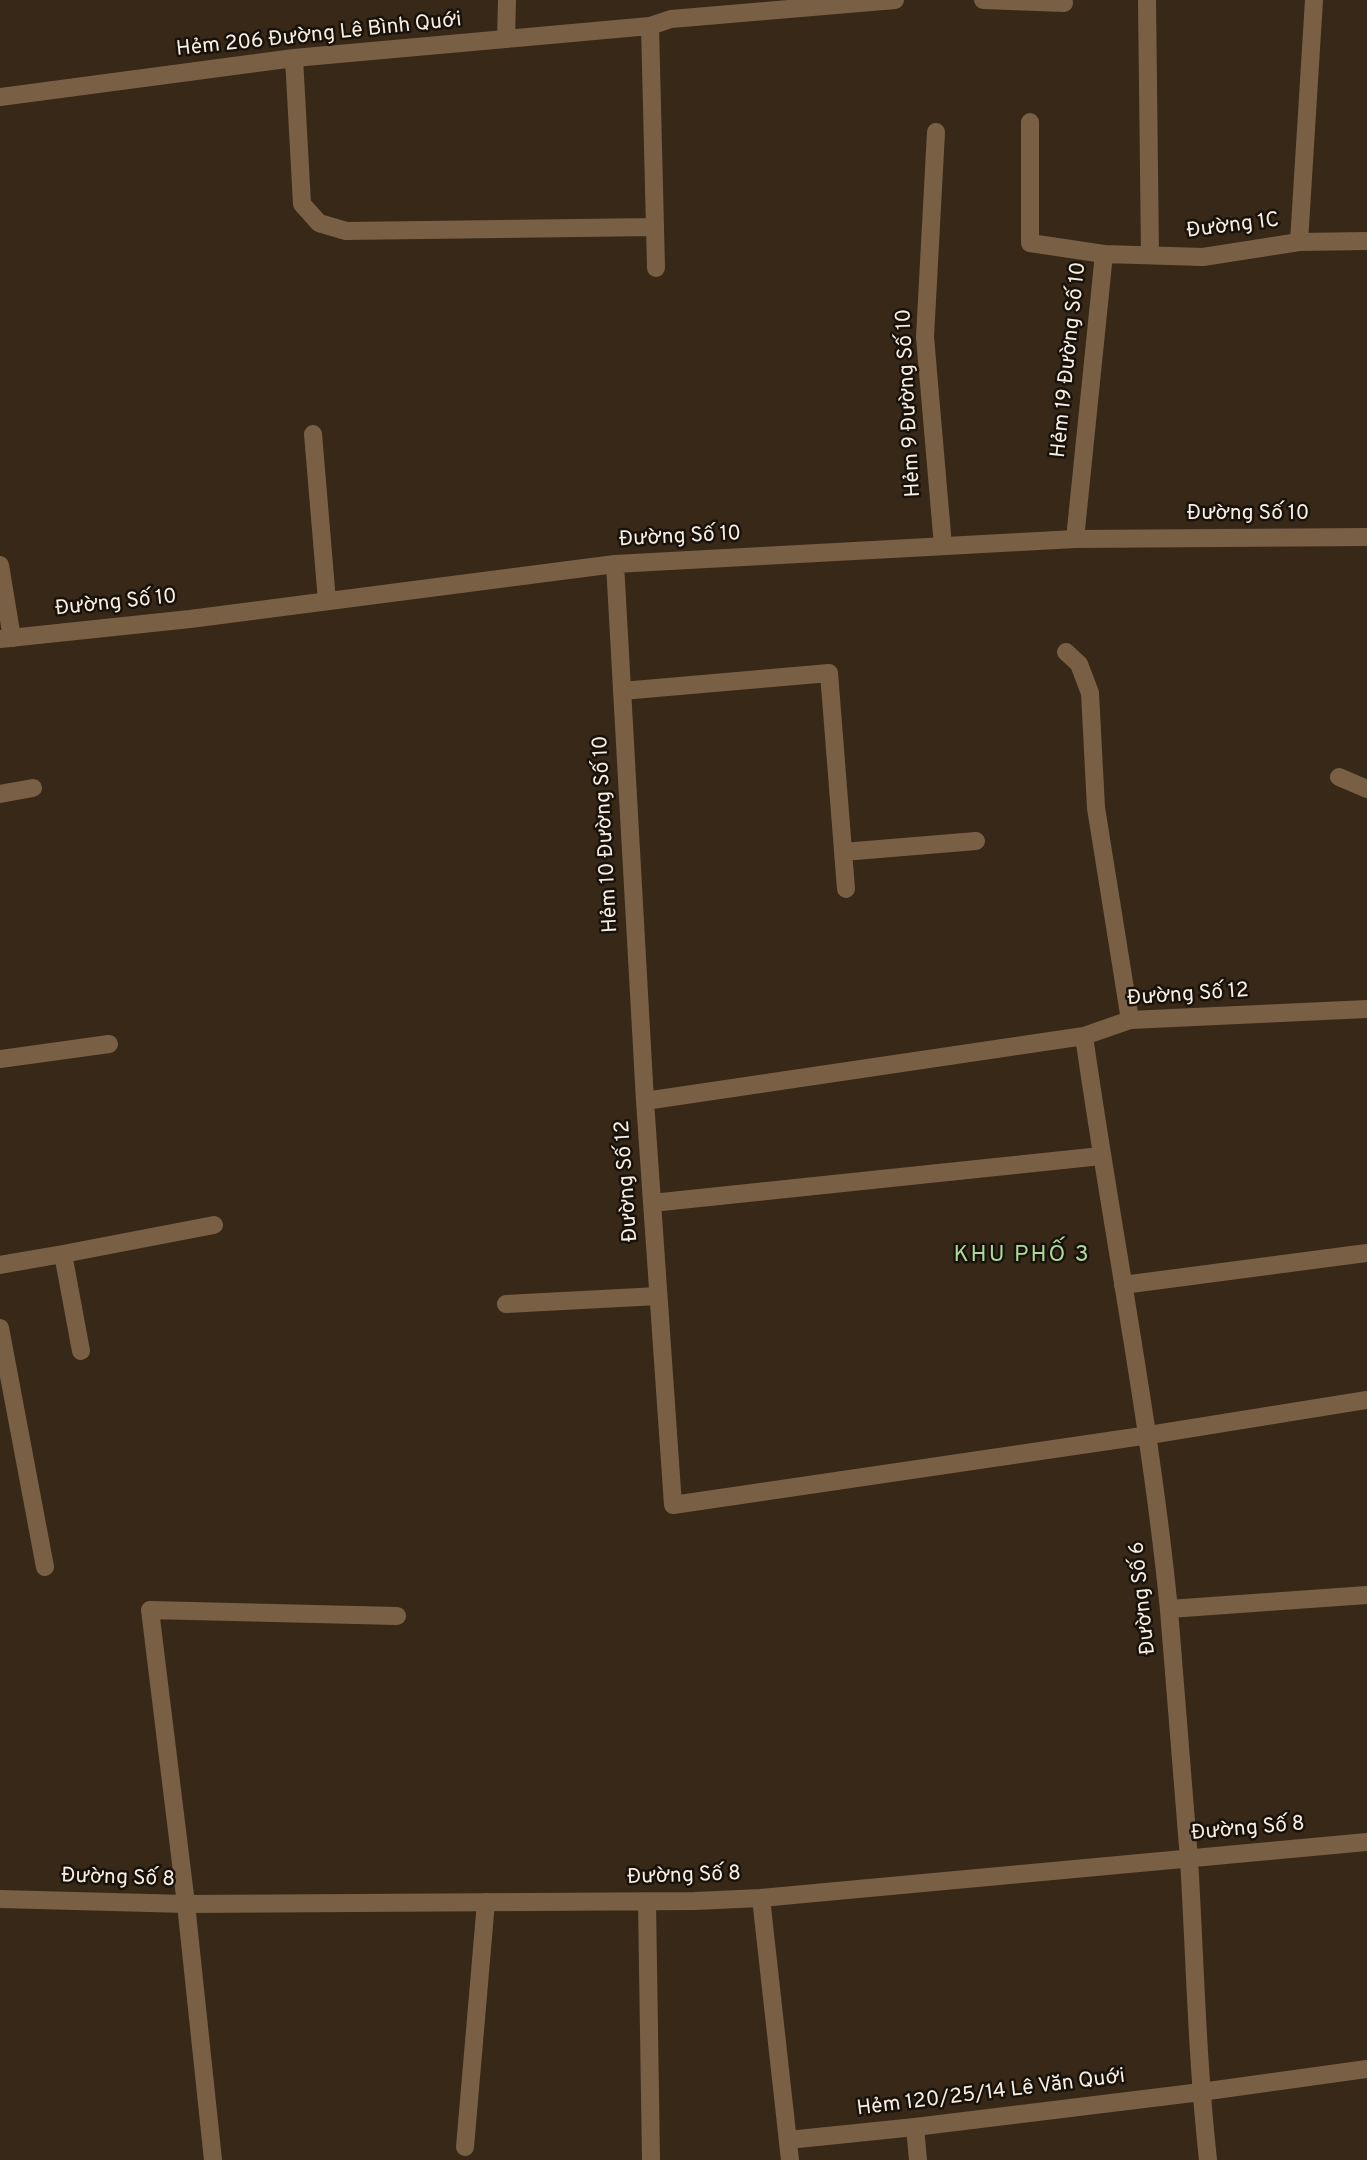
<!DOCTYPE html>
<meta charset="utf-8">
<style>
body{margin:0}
canvas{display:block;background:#372817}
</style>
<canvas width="1367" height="2160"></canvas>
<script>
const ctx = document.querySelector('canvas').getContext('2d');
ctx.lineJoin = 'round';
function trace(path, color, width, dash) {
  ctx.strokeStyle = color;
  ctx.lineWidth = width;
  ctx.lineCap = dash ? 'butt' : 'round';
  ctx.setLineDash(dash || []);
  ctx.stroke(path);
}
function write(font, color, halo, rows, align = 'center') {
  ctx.font = font + ' Overpass,sans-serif';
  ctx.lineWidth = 5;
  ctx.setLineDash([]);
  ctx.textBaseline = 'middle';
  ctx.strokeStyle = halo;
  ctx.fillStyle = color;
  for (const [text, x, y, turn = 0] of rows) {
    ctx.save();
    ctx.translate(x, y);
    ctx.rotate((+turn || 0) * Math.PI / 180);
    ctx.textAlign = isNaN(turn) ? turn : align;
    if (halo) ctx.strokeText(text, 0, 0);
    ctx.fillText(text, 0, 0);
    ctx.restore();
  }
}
trace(new Path2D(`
 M 1147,0 L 1150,255
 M 506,39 L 507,0
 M 936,132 L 925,337 L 943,546
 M 1299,242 L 1314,0
 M 313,434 L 327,601
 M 0,565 L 12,638
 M 1066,652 L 1079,664 L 1090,693 L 1096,808 L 1130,1020
 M 622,691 L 829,673 L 846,889
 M 843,852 L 976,841
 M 0,1059 L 109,1044
 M 63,1254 L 214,1225
 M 0,1265 L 63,1254 L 81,1351
 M 1123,1285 L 1367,1253
 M 506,1304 L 658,1296
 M 1149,1435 L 1367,1400
 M 1169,1609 L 1367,1595
 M 1201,2092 L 1367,2069
 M 915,2127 L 918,2160
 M 465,2147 L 486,1902
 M 213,2160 L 186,1904 L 150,1610 L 397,1616`), '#796045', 18);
trace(new Path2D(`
 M 983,0 L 1064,3
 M 650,26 L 656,268
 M 294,58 L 302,204 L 319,223 L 346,231 L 655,227
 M 0,97 L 294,58 L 650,26 L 671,19 L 895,0
 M 1030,122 L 1030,243 L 1104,254 L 1203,257 L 1299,242 L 1367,241
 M 1075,539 L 1104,254
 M 615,564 L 645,1101 L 673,1505 L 1149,1435
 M 0,639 L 190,619 L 615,564 L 1075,539 L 1367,537
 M 1339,777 L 1367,789
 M 0,794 L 33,788
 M 1084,1036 C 1111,1227 1150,1417 1169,1610 C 1176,1693 1183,1776 1189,1859 C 1195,1960 1197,2060 1208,2160
 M 645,1101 L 1084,1036 L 1130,1020 L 1367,1009
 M 652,1203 L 1101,1156
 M 0,1328 L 45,1567
 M 761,1898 L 790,2160
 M 0,1899 L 186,1904 L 695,1901 L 761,1898 L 1367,1842
 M 647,1902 L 651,2160
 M 788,2140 L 915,2127 L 1201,2092`), '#796045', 18);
write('21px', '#f8efe4', '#19120b', [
 ["Hẻm 206 Đường Lê Bình Quới",319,36,-6],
 ["Đường 1C",1233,227,-7],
 ["Hẻm 19 Đường Số 10",1070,360,-84],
 ["Hẻm 9 Đường Số 10",910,403,-93],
 ["Đường Số 10",1248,515],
 ["Đường Số 10",680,538,-3],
 ["Đường Số 10",116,604,-6],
 ["Hẻm 10 Đường Số 10",607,834,-93],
 ["Đường Số 12",1188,996,-4],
 ["Đường Số 12",628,1181,-94],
 ["Đường Số 6",1144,1598,-96],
 ["Đường Số 8",1248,1830,-5],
 ["Đường Số 8",684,1877,-2],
 ["Đường Số 8",118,1879,2],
 ["Hẻm 120/25/14 Lê Văn Quới",991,2094,-7]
]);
ctx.letterSpacing = '2px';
write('23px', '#acd998', '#19120b', [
 ["KHU PHỐ 3",1022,1256]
]);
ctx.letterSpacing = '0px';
</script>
